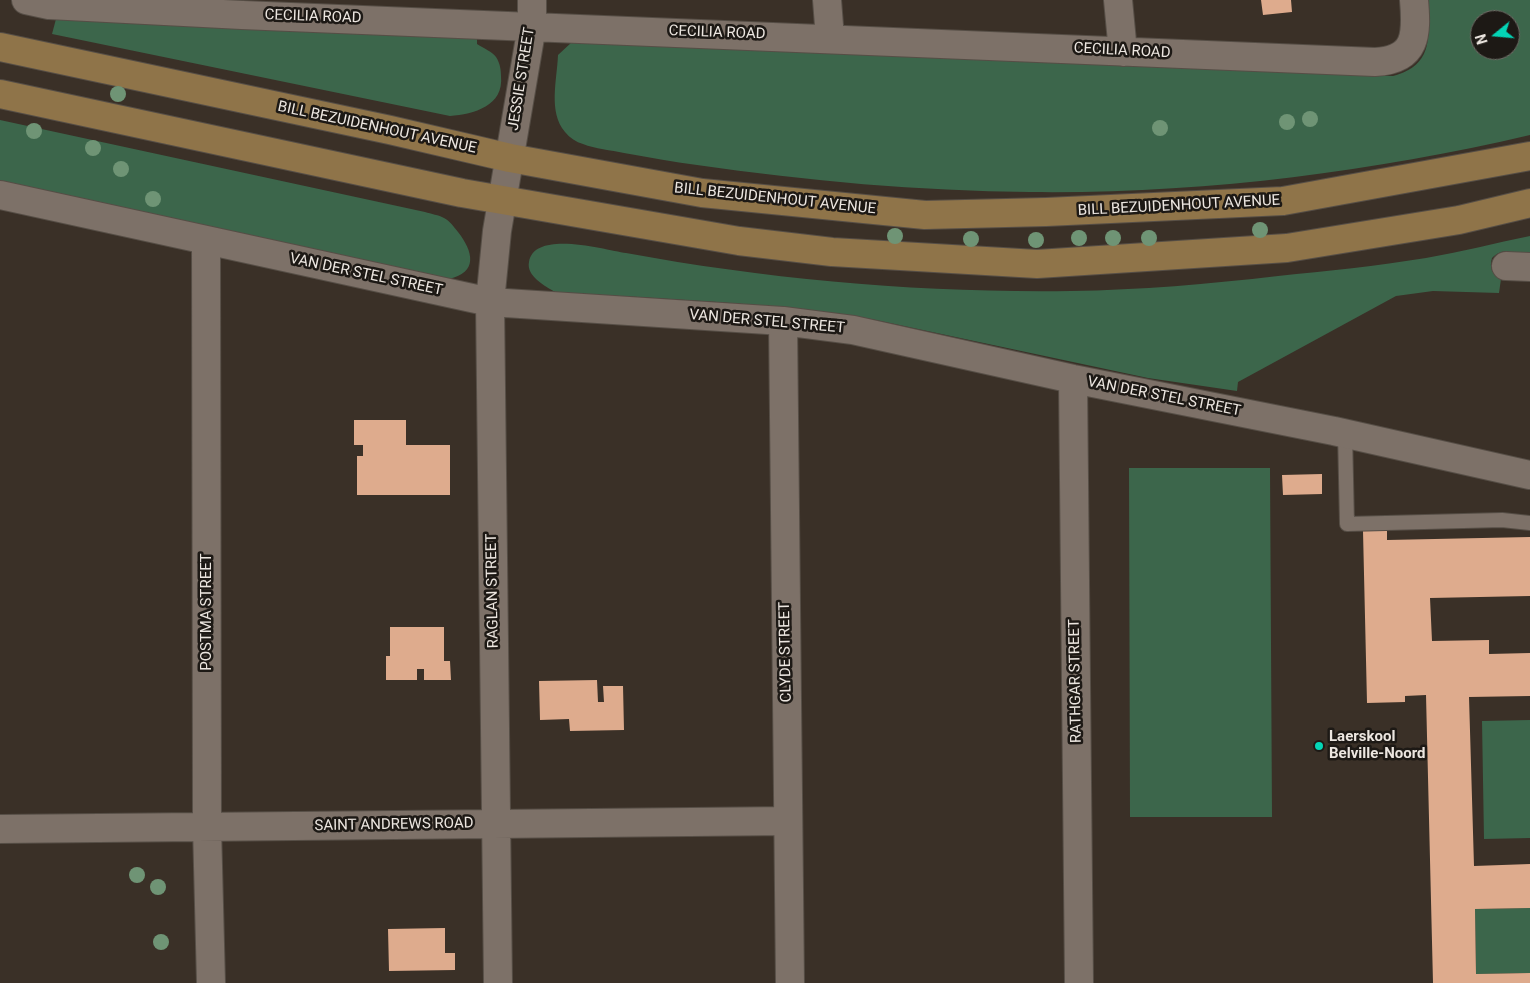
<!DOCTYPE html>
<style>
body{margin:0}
#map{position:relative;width:1530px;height:983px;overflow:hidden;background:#3a3027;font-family:Roboto,sans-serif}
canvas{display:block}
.north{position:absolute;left:1470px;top:10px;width:50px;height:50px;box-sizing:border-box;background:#1d1915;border:1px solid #706b66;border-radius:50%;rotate:253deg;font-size:14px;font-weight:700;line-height:20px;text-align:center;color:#ece6e0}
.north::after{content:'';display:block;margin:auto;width:18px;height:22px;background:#04d5b6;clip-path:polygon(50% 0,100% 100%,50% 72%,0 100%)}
</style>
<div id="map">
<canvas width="1530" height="983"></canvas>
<div class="north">N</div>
</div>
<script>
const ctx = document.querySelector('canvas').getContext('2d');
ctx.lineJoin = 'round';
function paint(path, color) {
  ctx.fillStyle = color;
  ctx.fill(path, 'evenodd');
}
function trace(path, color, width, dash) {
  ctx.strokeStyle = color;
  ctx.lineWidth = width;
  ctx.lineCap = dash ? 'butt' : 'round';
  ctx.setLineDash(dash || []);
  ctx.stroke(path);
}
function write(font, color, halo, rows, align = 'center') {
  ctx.font = font + ' Roboto,sans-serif';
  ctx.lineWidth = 5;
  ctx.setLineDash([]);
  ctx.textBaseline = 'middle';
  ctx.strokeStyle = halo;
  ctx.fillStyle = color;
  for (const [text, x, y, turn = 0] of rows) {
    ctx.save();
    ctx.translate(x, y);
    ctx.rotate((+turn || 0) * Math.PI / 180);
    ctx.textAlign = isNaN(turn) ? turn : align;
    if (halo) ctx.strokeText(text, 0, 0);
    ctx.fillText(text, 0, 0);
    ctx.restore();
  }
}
paint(new Path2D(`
 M 1427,0 L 1530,0 L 1530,135 C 1367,173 1198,194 1030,192 C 919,191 808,181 697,165 C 673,162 649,157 624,153 C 611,150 595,149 583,144 C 576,142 570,138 565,132 C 548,112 557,80 558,55 L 572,42 L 1393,76 C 1435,65 1429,35 1427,0 ZM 1480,20 L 1510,20 L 1510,50 L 1480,50 Z
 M 56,19 L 477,38 L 477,44 C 483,48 493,52 496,57 C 500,63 501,70 501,76 C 504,106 474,114 450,116 L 52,34 Z
 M 0,120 L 425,212 C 431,214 439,215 444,218 C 450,221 454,227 458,232 C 473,251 479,273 448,279 L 0,182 Z
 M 1530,236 L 1530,257 C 1514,257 1506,244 1492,258 C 1489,268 1492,274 1501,279 L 1499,293 L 1433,291 L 1396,296 L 1238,382 L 1237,391 L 1148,378 L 871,319 C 767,302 660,299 555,292 C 545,286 526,276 529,262 C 534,229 606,250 626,253 C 773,280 922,293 1071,291 C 1140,290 1209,284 1278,276 C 1327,271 1377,266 1426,258 C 1461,252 1495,243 1530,236 Z
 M 1129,468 L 1270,468 L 1272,817 L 1130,817 Z
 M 1530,720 L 1530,838 L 1484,839 L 1482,721 Z
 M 1530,908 L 1530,973 L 1476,974 L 1475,909 Z`), '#3c664b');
paint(new Path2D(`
 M 1261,0 L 1291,0 L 1292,12 L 1263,15 Z
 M 354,420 L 406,420 L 406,445 L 450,445 L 450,495 L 357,495 L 357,456 L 363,456 L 363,445 L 354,445 Z
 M 1322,474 L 1322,494 L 1283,495 L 1282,475 Z
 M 1363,531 L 1387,531 L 1387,540 L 1530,537 L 1530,596 L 1430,598 L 1432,641 L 1489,640 L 1489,654 L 1530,653 L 1530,696 L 1469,697 L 1474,866 L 1530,864 L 1530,908 L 1475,909 L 1476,974 L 1530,973 L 1530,983 L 1433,983 L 1426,695 L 1405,696 L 1405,702 L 1367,703 Z
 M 390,627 L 444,627 L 444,661 L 450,661 L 451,680 L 424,680 L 424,669 L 417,669 L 417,680 L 386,680 L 386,656 L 390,656 Z
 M 597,680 L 598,702 L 604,702 L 603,686 L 623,686 L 624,730 L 570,731 L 569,719 L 540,720 L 539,681 Z
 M 445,928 L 445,953 L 455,953 L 455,970 L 389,971 L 388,929 Z`), '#deab8d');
const service = new Path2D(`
 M 1345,433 L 1347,524 L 1502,520 L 1530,523`);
const minor = new Path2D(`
 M 26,0 L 49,5 L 242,15 L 1375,62 C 1417,60 1417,34 1414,0
 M 827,0 L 830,38
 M 1118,0 L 1123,52
 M 0,195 L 490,302 L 783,321 L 853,330 L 1073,379 L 1334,431 L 1530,475
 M 206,240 L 207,827 L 211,983
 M 1506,266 L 1530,267
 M 783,321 L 790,983
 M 1073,379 L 1079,983
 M 0,829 L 788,821
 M 498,983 L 490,302 L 497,231 L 532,26 L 532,0`);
const secondary = new Path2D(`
 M 0,47 L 390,130 L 510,158 L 702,193 L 925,215 L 1046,212 L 1283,201 L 1530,156
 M 0,94 L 462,193 L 739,241 L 832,252 L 1037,264 L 1287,248 L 1459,220 L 1530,203`);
trace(service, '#564e46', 16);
trace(minor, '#564e46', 30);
trace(secondary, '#564e46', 30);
trace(service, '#7d7168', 14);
trace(minor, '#7d7168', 28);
trace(secondary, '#8f7449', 28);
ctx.fillStyle = '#6f9475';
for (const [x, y] of [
 [118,94],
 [1310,119],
 [1287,122],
 [1160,128],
 [34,131],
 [93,148],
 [121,169],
 [153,199],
 [1260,230],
 [895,236],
 [1079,238],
 [1113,238],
 [1149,238],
 [971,239],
 [1036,240],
 [137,875],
 [158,887],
 [161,942]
]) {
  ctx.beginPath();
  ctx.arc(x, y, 8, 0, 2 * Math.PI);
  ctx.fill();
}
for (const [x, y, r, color] of [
 [1319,746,5,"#04d5b6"]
]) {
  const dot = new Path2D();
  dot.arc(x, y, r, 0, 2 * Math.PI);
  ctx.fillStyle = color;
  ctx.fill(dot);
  trace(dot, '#1d1915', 2);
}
write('15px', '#ece6e0', '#1d1915', [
 ["CECILIA ROAD",313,17,2],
 ["CECILIA ROAD",717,33,2],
 ["CECILIA ROAD",1122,51,3],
 ["JESSIE STREET",522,79,-81],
 ["BILL BEZUIDENHOUT AVENUE",377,128,12],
 ["BILL BEZUIDENHOUT AVENUE",775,199,6],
 ["BILL BEZUIDENHOUT AVENUE",1179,206,-3],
 ["VAN DER STEL STREET",366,275,12],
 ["VAN DER STEL STREET",767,322,5],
 ["VAN DER STEL STREET",1164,397,11],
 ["RAGLAN STREET",493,591,-91],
 ["POSTMA STREET",207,612,-90],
 ["CLYDE STREET",786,652,-91],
 ["RATHGAR STREET",1076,681,-91],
 ["SAINT ANDREWS ROAD",394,825,-1]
]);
write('bold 15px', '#ece6e0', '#1d1915', [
 ["Laerskool",1329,737],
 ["Belville-Noord",1329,754]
], 'left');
</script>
